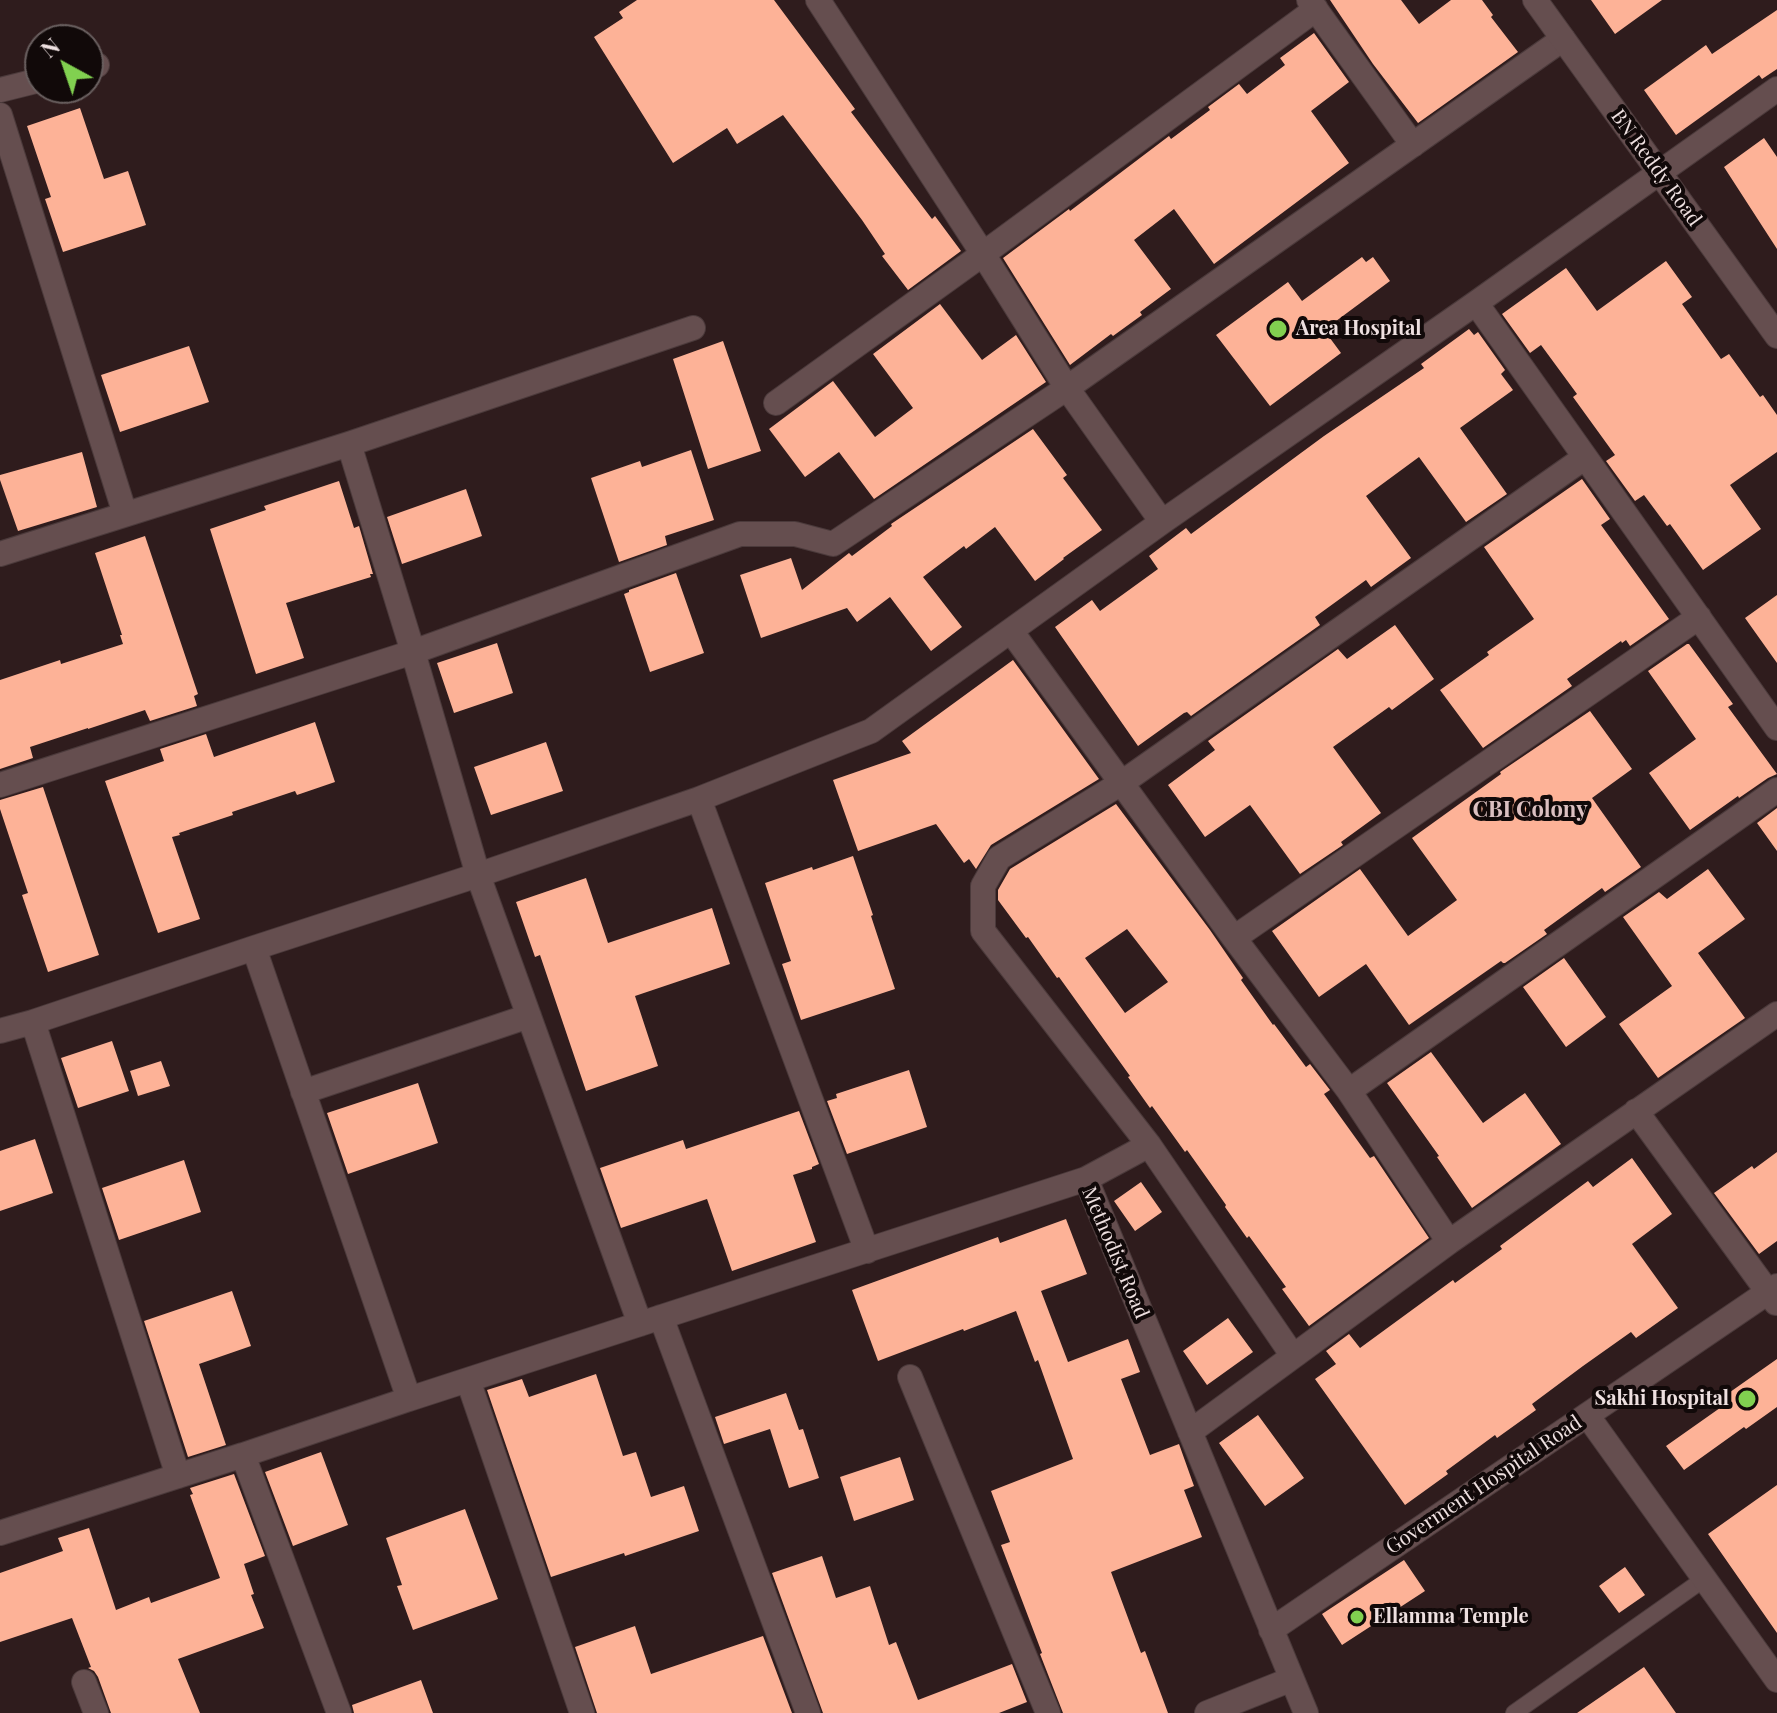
<!DOCTYPE html>
<style>
body{margin:0}
#map{position:relative;width:1777px;height:1713px;overflow:hidden;background:#2f1c1d;font-family:"Playfair Display",serif}
canvas{display:block}
.north{position:absolute;left:24px;top:24px;width:80px;height:80px;box-sizing:border-box;background:#110909;border:2px solid #695f5f;border-radius:50%;rotate:320deg;font-size:22px;font-weight:700;line-height:32px;text-align:center;color:#eee0e0}
.north::after{content:'';display:block;margin:auto;width:28px;height:36px;background:#81d050;clip-path:polygon(50% 0,100% 100%,50% 72%,0 100%)}
</style>
<div id="map">
<canvas width="1777" height="1713"></canvas>
<div class="north">N</div>
</div>
<script>
const ctx = document.querySelector('canvas').getContext('2d');
ctx.lineJoin = 'round';
function paint(path, color) {
  ctx.fillStyle = color;
  ctx.fill(path, 'evenodd');
}
function trace(path, color, width, dash) {
  ctx.strokeStyle = color;
  ctx.lineWidth = width;
  ctx.lineCap = dash ? 'butt' : 'round';
  ctx.setLineDash(dash || []);
  ctx.stroke(path);
}
function write(font, color, halo, rows, align = 'center') {
  ctx.font = font + ' "Playfair Display",serif';
  ctx.lineWidth = 8;
  ctx.setLineDash([]);
  ctx.textBaseline = 'middle';
  ctx.strokeStyle = halo;
  ctx.fillStyle = color;
  for (const [text, x, y, turn = 0] of rows) {
    ctx.save();
    ctx.translate(x, y);
    ctx.rotate((+turn || 0) * Math.PI / 180);
    ctx.textAlign = isNaN(turn) ? turn : align;
    if (halo) ctx.strokeText(text, 0, 0);
    ctx.fillText(text, 0, 0);
    ctx.restore();
  }
}
paint(new Path2D(`
 M 637,0 L 774,0 L 855,109 L 851,112 L 932,219 L 935,216 L 961,251 L 908,290 L 882,256 L 885,254 L 862,220 L 783,115 L 737,144 L 727,128 L 673,163 L 594,37 L 623,18 L 619,12 Z
 M 1330,0 L 1401,0 L 1419,24 L 1451,0 L 1482,0 L 1493,15 L 1491,17 L 1518,52 L 1418,123 L 1373,64 Z
 M 1591,0 L 1662,0 L 1615,34 Z
 M 1777,10 L 1777,69 L 1762,79 L 1759,75 L 1676,135 L 1644,90 L 1706,45 L 1712,54 Z
 M 1314,33 L 1349,82 L 1311,111 L 1349,163 L 1214,264 L 1174,209 L 1134,240 L 1171,289 L 1140,312 L 1142,315 L 1113,336 L 1111,334 L 1070,365 L 1003,258 L 1069,209 L 1070,211 L 1169,136 L 1171,139 L 1210,110 L 1208,107 L 1239,84 L 1247,94 L 1285,65 L 1280,58 Z
 M 80,108 L 104,179 L 128,171 L 146,225 L 63,252 L 45,199 L 51,197 L 27,126 Z
 M 1764,138 L 1777,157 L 1777,249 L 1724,167 Z
 M 1362,257 L 1366,262 L 1373,257 L 1390,281 L 1324,330 L 1341,353 L 1270,406 L 1216,335 L 1288,282 L 1302,301 Z
 M 1666,261 L 1692,297 L 1682,304 L 1721,359 L 1729,354 L 1760,397 L 1763,395 L 1777,415 L 1777,452 L 1730,485 L 1761,529 L 1703,570 L 1670,524 L 1667,526 L 1644,495 L 1635,501 L 1606,461 L 1615,455 L 1573,397 L 1577,394 L 1541,345 L 1530,353 L 1502,314 L 1566,268 L 1597,311 Z
 M 940,304 L 982,360 L 1016,335 L 1046,382 L 874,499 L 839,452 L 805,477 L 769,429 L 833,381 L 875,437 L 913,408 L 873,354 Z
 M 1469,329 L 1474,335 L 1478,332 L 1505,370 L 1501,374 L 1513,390 L 1460,428 L 1507,494 L 1466,522 L 1419,457 L 1366,496 L 1411,558 L 1371,587 L 1366,580 L 1315,617 L 1320,625 L 1191,716 L 1187,712 L 1184,713 L 1138,746 L 1055,627 L 1092,600 L 1100,611 L 1158,569 L 1149,556 L 1186,528 L 1191,534 L 1324,436 L 1424,368 L 1421,364 Z
 M 723,341 L 761,451 L 708,469 L 673,359 Z
 M 189,346 L 209,402 L 120,432 L 101,375 Z
 M 1033,429 L 1067,475 L 1063,478 L 1102,530 L 1063,558 L 1064,559 L 1035,581 L 995,527 L 966,549 L 964,546 L 923,577 L 962,627 L 931,651 L 890,597 L 857,622 L 847,608 L 761,638 L 740,575 L 791,558 L 802,590 L 849,553 L 852,556 L 892,526 L 891,524 Z
 M 691,450 L 714,520 L 665,536 L 667,545 L 619,562 L 591,478 L 640,461 L 642,467 Z
 M 82,452 L 97,507 L 18,531 L 0,480 L 0,475 Z
 M 1582,479 L 1610,519 L 1601,525 L 1669,619 L 1630,646 L 1626,640 L 1622,643 L 1621,641 L 1567,679 L 1572,686 L 1483,748 L 1440,690 L 1489,655 L 1487,652 L 1534,619 L 1484,547 Z
 M 339,481 L 354,528 L 359,526 L 373,574 L 370,574 L 371,577 L 286,603 L 304,658 L 256,674 L 210,529 L 266,510 L 264,506 Z
 M 466,489 L 482,536 L 402,564 L 387,517 Z
 M 145,536 L 198,694 L 194,696 L 197,706 L 150,721 L 145,710 L 88,729 L 88,728 L 30,747 L 33,758 L 0,769 L 0,680 L 60,660 L 61,664 L 123,644 L 120,635 L 122,635 L 95,553 Z
 M 676,573 L 704,653 L 650,672 L 624,594 L 629,592 L 629,590 Z
 M 1777,595 L 1777,663 L 1745,618 Z
 M 1395,625 L 1434,679 L 1392,710 L 1389,707 L 1333,747 L 1381,813 L 1341,842 L 1343,845 L 1300,874 L 1250,805 L 1205,837 L 1168,785 L 1215,750 L 1208,741 L 1338,649 L 1347,659 Z
 M 497,643 L 513,693 L 454,713 L 437,663 Z
 M 1687,644 L 1689,644 L 1733,704 L 1728,707 L 1777,774 L 1768,778 L 1739,798 L 1738,796 L 1690,830 L 1649,773 L 1696,739 L 1648,671 Z
 M 1013,660 L 1099,779 L 991,845 L 976,869 L 969,859 L 964,863 L 936,824 L 858,851 L 833,780 L 911,753 L 902,741 Z
 M 1590,711 L 1632,769 L 1592,798 L 1641,867 L 1605,892 L 1602,888 L 1544,930 L 1547,934 L 1505,963 L 1503,963 L 1501,961 L 1409,1025 L 1366,964 L 1319,997 L 1272,931 L 1360,869 L 1408,936 L 1457,900 L 1412,838 L 1501,774 L 1500,772 Z
 M 315,722 L 335,782 L 297,795 L 295,791 L 232,812 L 233,815 L 179,833 L 180,835 L 172,837 L 200,919 L 158,933 L 105,781 L 164,761 L 160,749 L 206,734 L 214,757 Z
 M 546,742 L 563,791 L 491,815 L 474,767 Z
 M 43,787 L 99,955 L 48,972 L 22,895 L 28,893 L 0,809 L 0,800 Z
 M 1116,804 L 1210,930 L 1243,978 L 1241,980 L 1273,1025 L 1274,1024 L 1306,1067 L 1310,1064 L 1330,1090 L 1324,1094 L 1370,1158 L 1374,1156 L 1429,1238 L 1309,1326 L 1282,1289 L 1286,1287 L 1249,1236 L 1247,1238 L 1225,1207 L 1226,1205 L 1187,1150 L 1185,1152 L 1152,1106 L 1150,1108 L 1128,1077 L 1130,1076 L 1059,977 L 1057,978 L 1028,937 L 1026,938 L 998,900 L 998,890 L 1010,869 ZM 1127,929 L 1168,982 L 1125,1013 L 1085,958 Z
 M 1777,808 L 1777,851 L 1757,823 Z
 M 853,856 L 873,915 L 871,916 L 895,989 L 801,1020 L 782,964 L 791,961 L 765,883 L 812,867 L 813,870 Z
 M 1708,869 L 1745,919 L 1698,953 L 1745,1018 L 1658,1078 L 1619,1024 L 1672,986 L 1623,917 L 1659,892 L 1667,899 Z
 M 586,878 L 608,943 L 712,908 L 730,964 L 635,996 L 658,1066 L 586,1091 L 540,955 L 535,957 L 516,902 Z
 M 1564,958 L 1606,1017 L 1566,1047 L 1523,987 Z
 M 112,1041 L 129,1091 L 78,1108 L 61,1058 Z
 M 1431,1052 L 1483,1123 L 1525,1093 L 1561,1144 L 1472,1208 L 1437,1157 L 1439,1156 L 1387,1083 Z
 M 161,1061 L 170,1086 L 138,1096 L 130,1071 Z
 M 909,1070 L 927,1127 L 847,1154 L 827,1101 L 837,1098 L 836,1094 Z
 M 418,1083 L 438,1143 L 348,1174 L 327,1113 Z
 M 799,1111 L 819,1164 L 812,1167 L 812,1169 L 793,1175 L 816,1242 L 732,1271 L 707,1199 L 621,1228 L 600,1168 L 683,1140 L 686,1149 Z
 M 35,1139 L 53,1193 L 0,1211 L 0,1151 Z
 M 1777,1152 L 1777,1241 L 1759,1254 L 1714,1193 L 1752,1166 L 1754,1169 Z
 M 1632,1158 L 1672,1214 L 1632,1244 L 1678,1308 L 1636,1338 L 1631,1332 L 1583,1366 L 1532,1404 L 1536,1410 L 1497,1438 L 1495,1435 L 1446,1471 L 1448,1474 L 1405,1505 L 1315,1379 L 1336,1364 L 1326,1351 L 1349,1334 L 1360,1348 L 1453,1280 L 1455,1283 L 1502,1249 L 1500,1246 L 1588,1181 L 1593,1187 Z
 M 184,1160 L 201,1212 L 119,1240 L 102,1188 Z
 M 1141,1182 L 1162,1212 L 1135,1231 L 1114,1201 Z
 M 1066,1219 L 1087,1274 L 1041,1291 L 1068,1362 L 1128,1339 L 1140,1372 L 1121,1379 L 1150,1455 L 1179,1444 L 1194,1486 L 1184,1490 L 1202,1537 L 1111,1572 L 1141,1653 L 1145,1651 L 1168,1713 L 1063,1713 L 1040,1654 L 1042,1653 L 1001,1545 L 1010,1542 L 991,1491 L 1073,1459 L 1038,1360 L 1035,1362 L 1016,1311 L 964,1331 L 963,1329 L 878,1361 L 852,1290 L 998,1237 L 1000,1243 Z
 M 232,1291 L 251,1346 L 199,1364 L 226,1445 L 188,1457 L 144,1321 Z
 M 1228,1318 L 1253,1352 L 1207,1385 L 1183,1351 Z
 M 1777,1359 L 1777,1407 L 1746,1429 L 1744,1427 L 1684,1470 L 1666,1446 L 1727,1403 L 1723,1397 Z
 M 596,1374 L 623,1456 L 636,1452 L 651,1497 L 684,1486 L 699,1531 L 625,1556 L 624,1553 L 551,1577 L 487,1390 L 522,1379 L 529,1397 Z
 M 786,1393 L 799,1430 L 803,1429 L 819,1478 L 789,1488 L 770,1429 L 724,1444 L 715,1417 Z
 M 1258,1415 L 1304,1478 L 1265,1506 L 1219,1443 Z
 M 321,1452 L 348,1525 L 293,1546 L 265,1472 Z
 M 900,1457 L 914,1500 L 854,1521 L 840,1477 Z
 M 234,1474 L 265,1556 L 244,1564 L 254,1594 L 251,1595 L 264,1628 L 178,1659 L 200,1713 L 111,1713 L 98,1677 L 94,1671 L 88,1668 L 91,1667 L 72,1618 L 0,1642 L 0,1573 L 63,1551 L 58,1538 L 89,1528 L 116,1610 L 149,1597 L 151,1603 L 220,1578 L 190,1495 L 193,1494 L 190,1488 Z
 M 1777,1485 L 1777,1633 L 1708,1534 Z
 M 465,1509 L 498,1599 L 413,1630 L 397,1586 L 402,1585 L 386,1538 Z
 M 822,1556 L 836,1598 L 870,1586 L 889,1645 L 896,1642 L 918,1700 L 1012,1664 L 1027,1702 L 999,1713 L 823,1713 L 772,1573 Z
 M 1404,1560 L 1425,1591 L 1342,1645 L 1322,1614 Z
 M 1625,1567 L 1645,1595 L 1619,1613 L 1599,1586 Z
 M 635,1626 L 651,1674 L 763,1636 L 792,1713 L 597,1713 L 575,1647 Z
 M 1644,1667 L 1676,1713 L 1577,1713 Z
 M 421,1680 L 433,1713 L 354,1713 L 352,1705 Z`), '#fdb297');
const lane = new Path2D(`
 M 1514,1713 L 1704,1579`);
const street = new Path2D(`
 M 818,0 L 983,254 L 1067,388 L 1162,522
 M 1309,0 L 1413,145
 M 88,67 L 97,65
 M 0,90 L 40,80
 M 0,115 L 125,514
 M 1476,303 L 1777,728
 M 776,403 L 983,254 L 1316,9
 M 349,444 L 413,652 L 478,875 L 640,1324
 M 0,554 L 349,444 L 693,328
 M 1011,631 L 1234,938 L 1349,1091 L 1449,1242
 M 0,785 L 413,652 L 740,534 L 795,534 L 833,544 L 1067,388 L 1563,39
 M 699,799 L 867,1251
 M 1234,938 L 1699,617
 M 254,948 L 409,1399 L 243,1455 L 339,1713
 M 33,1022 L 178,1476
 M 0,1031 L 33,1022 L 254,948 L 478,875 L 699,799 L 871,731 L 1162,522 L 1476,303 L 1777,89
 M 1349,1091 L 1777,790
 M 303,1092 L 529,1016
 M 1636,1111 L 1776,1303
 M 1086,1179 L 1306,1713
 M 661,1317 L 808,1713
 M 1293,1356 L 1149,1145 L 983,931 L 983,886 L 999,858 L 1123,782 L 1584,458
 M 910,1377 L 1048,1713
 M 468,1380 L 582,1713
 M 409,1399 L 1086,1179 L 1149,1145
 M 1587,1415 L 1777,1680
 M 1190,1432 L 1449,1242 L 1777,1014
 M 0,1533 L 243,1455
 M 1271,1630 L 1777,1286
 M 84,1682 L 96,1713
 M 1207,1713 L 1292,1679`);
const secondary = new Path2D(`
 M 1535,0 L 1777,336`);
trace(lane, '#4b3a3b', 18);
trace(street, '#4b3a3b', 26);
trace(secondary, '#4b3a3b', 26);
trace(lane, '#654e4f', 16);
trace(street, '#654e4f', 24);
trace(secondary, '#654e4f', 24);
for (const [x, y, r, color] of [
 [1278,329,10,"#81d050"],
 [1747,1399,10,"#81d050"],
 [1357,1617,8,"#81d050"]
]) {
  const dot = new Path2D();
  dot.arc(x, y, r, 0, 2 * Math.PI);
  ctx.fillStyle = color;
  ctx.fill(dot);
  trace(dot, '#110909', 3);
}
write('20px', '#eee0e0', '#110909', [
 ["BN Reddy Road",1656,168,54],
 ["Methodist Road",1115,1253,67],
 ["Goverment Hospital Road",1484,1485,-34]
]);
write('bold 20px', '#eee0e0', '#110909', [
 ["Area Hospital",1296,329],
 ["Sakhi Hospital",1729,1399,"right"],
 ["Ellamma Temple",1373,1617]
], 'left');
write('bold 22px', '#dbc0c1', '#110909', [
 ["CBI Colony",1530,810]
]);
</script>
